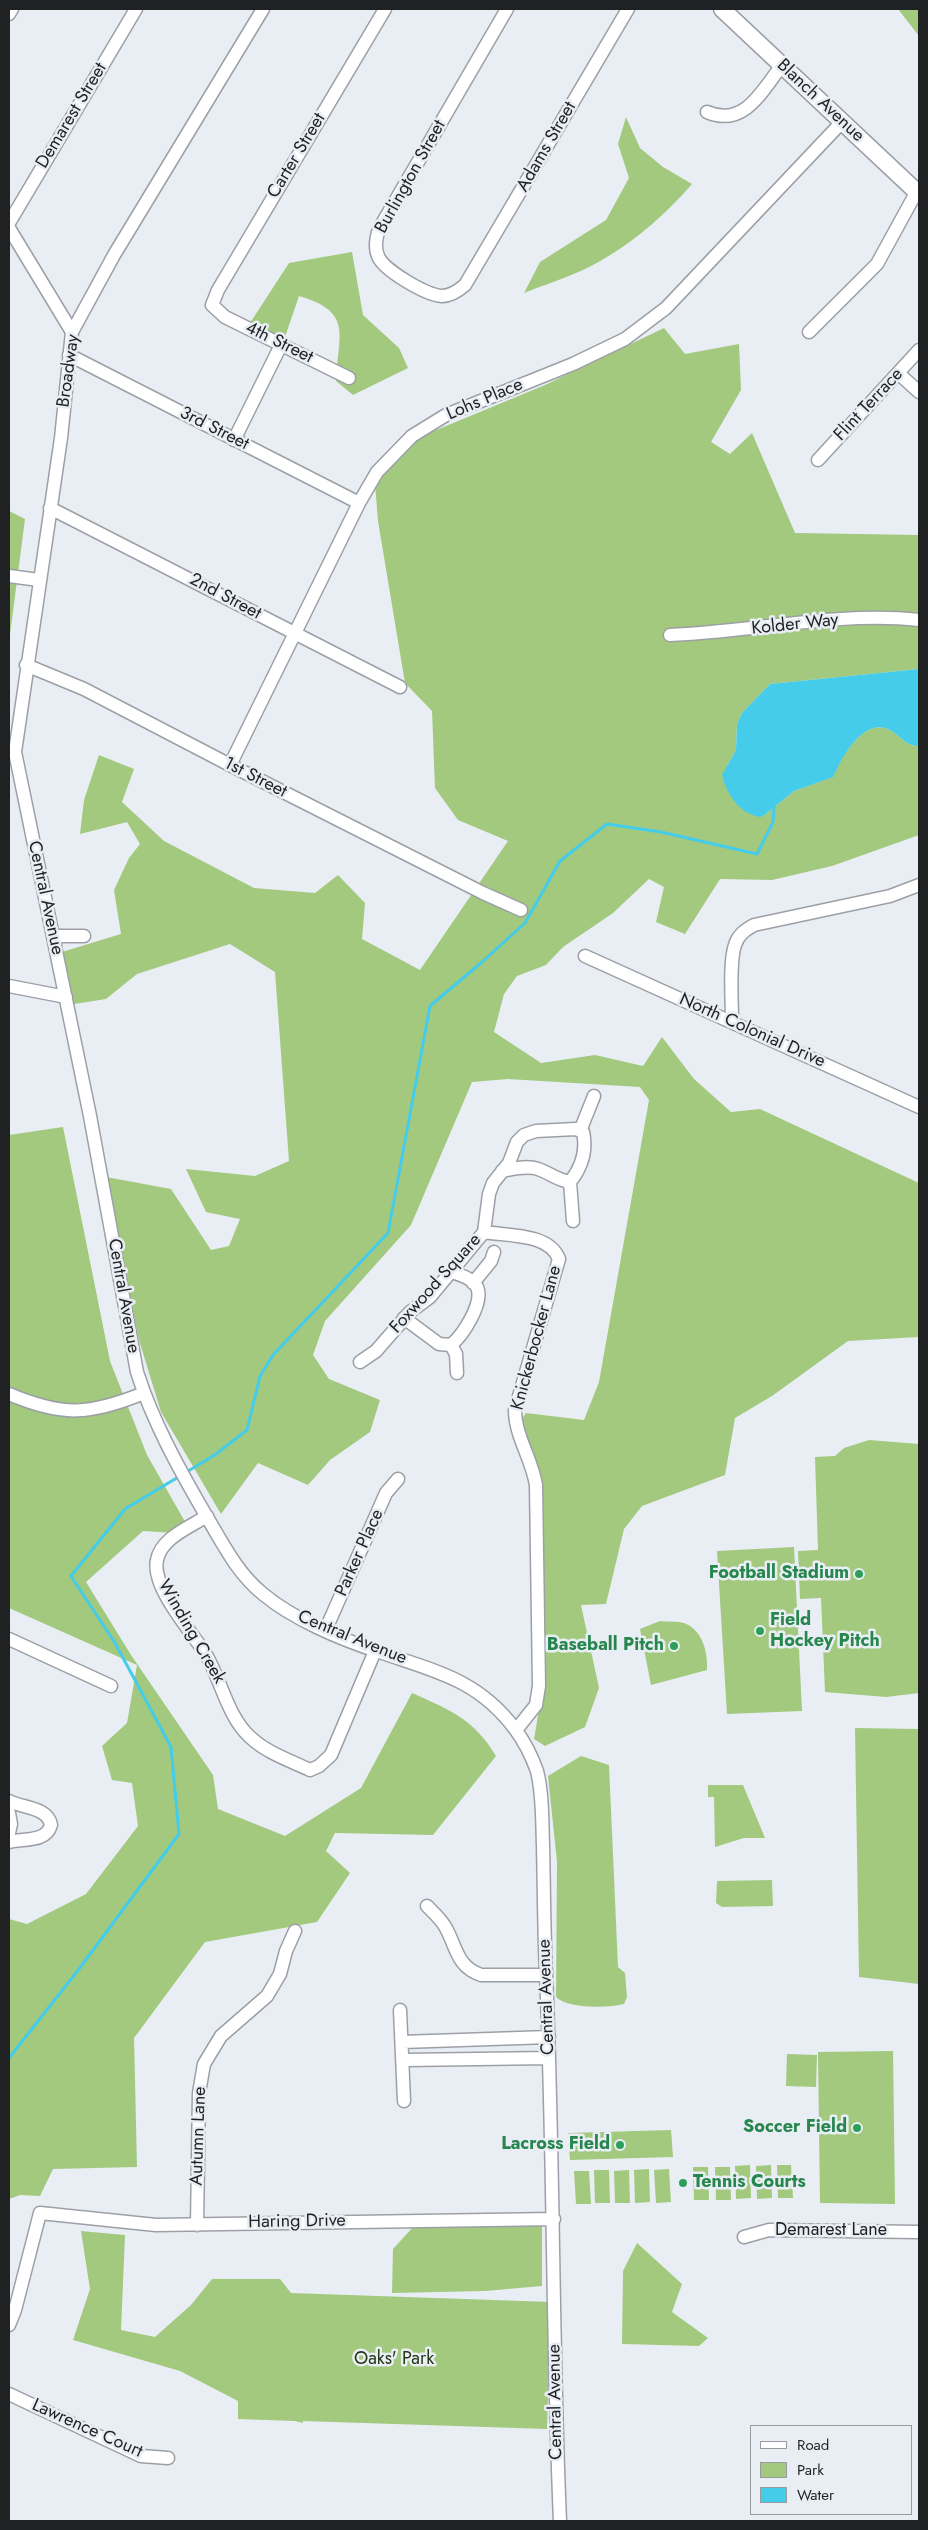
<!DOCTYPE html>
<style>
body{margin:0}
#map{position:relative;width:928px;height:2530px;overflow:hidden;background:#e9eef4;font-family:Jost,sans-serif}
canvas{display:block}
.frame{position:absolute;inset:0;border:10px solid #1f2123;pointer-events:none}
.legend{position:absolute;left:750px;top:2425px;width:162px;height:90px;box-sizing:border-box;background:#e9eef4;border:1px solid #989ca0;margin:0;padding:6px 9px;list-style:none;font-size:15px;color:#1f2123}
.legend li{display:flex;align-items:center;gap:10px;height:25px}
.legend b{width:25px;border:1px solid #989ca0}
</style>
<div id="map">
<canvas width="928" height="2530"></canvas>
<div class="frame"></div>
<ul class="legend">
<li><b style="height:6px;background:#fff"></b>Road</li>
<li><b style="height:14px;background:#a2c97e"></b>Park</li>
<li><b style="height:14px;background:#44ccea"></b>Water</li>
</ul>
</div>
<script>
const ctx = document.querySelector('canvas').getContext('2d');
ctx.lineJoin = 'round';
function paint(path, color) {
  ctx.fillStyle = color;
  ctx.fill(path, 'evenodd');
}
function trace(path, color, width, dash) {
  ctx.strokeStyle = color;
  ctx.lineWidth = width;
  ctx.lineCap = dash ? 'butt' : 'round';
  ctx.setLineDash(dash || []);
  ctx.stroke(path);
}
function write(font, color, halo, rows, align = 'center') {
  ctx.font = font + ' Jost,sans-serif';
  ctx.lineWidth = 5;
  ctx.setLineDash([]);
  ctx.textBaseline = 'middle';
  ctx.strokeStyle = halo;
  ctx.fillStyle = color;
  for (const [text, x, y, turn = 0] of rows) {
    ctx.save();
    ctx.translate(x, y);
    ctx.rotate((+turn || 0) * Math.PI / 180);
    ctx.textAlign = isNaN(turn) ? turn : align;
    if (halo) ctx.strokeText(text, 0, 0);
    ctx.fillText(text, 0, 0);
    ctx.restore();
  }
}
paint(new Path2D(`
 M 898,9 L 919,9 L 919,36 Z
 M 626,117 L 640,148 L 663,167 L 692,184 C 664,216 630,246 591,266 C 570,277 546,284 524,293 L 540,262 L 606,220 L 629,178 L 618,144 Z
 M 352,252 L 363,315 L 399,348 L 408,368 L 353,395 L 336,381 C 338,335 354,312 299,296 L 284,340 L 250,323 L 289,263 Z
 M 664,328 L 685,354 L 739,344 L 741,390 L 711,442 L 730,454 L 752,433 L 795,533 L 919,535 L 919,669 L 770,684 L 742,713 L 737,724 L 736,750 L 727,766 L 762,817 L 794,791 L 832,777 C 841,759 863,716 890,730 C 901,736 905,746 919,746 L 919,835 L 832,866 L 772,880 L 720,879 L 685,934 L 656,922 L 664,887 L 649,879 L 613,913 L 563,947 L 546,965 L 517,976 L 504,994 L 494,1032 L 541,1063 L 595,1055 L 643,1066 L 662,1037 L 694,1079 L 731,1112 L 760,1109 L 919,1183 L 919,1337 L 848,1341 L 772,1396 L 735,1418 L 725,1475 L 642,1506 L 624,1529 L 606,1604 L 581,1605 L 599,1688 L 585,1727 L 545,1746 L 534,1739 L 539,1710 L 542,1488 L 519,1423 L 526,1413 L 584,1420 L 599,1382 L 649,1100 L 640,1087 L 508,1079 L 472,1082 L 411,1225 L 325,1321 L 313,1355 L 329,1379 L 380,1400 L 370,1432 L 330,1460 L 308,1485 L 258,1463 L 221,1514 L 161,1412 L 139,1340 L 106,1177 L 171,1189 L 211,1250 L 229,1246 L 240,1219 L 206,1212 L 186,1169 L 255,1176 L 289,1161 L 275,972 L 230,944 L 137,974 L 106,999 L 74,1004 L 62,952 L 121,934 L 114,890 L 129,858 L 140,844 L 127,822 L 80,834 L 84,800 L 99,755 L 134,769 L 122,802 L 164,841 L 254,888 L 315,893 L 338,875 L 365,903 L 362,939 L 420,970 L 508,841 L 458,820 L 435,788 L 432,711 L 405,683 L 378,521 L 375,484 L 417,438 L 545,385 Z
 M 9,511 L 25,519 L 9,642 Z
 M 63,1127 L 110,1361 L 147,1455 L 192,1534 L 143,1531 L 86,1582 L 131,1655 L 213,1775 L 218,1809 L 285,1836 L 361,1788 L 412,1693 C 450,1710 474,1719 496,1756 L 433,1835 L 335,1833 L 326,1851 L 350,1873 L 317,1922 L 205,1942 L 134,2038 L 137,2167 L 53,2169 L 40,2196 L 20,2195 L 9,2199 L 9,1919 L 27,1924 L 86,1894 L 138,1826 L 132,1783 L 112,1780 L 102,1746 L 127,1723 L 137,1665 L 9,1608 L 9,1135 Z
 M 869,1440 L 919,1444 L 919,1693 L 886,1697 L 825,1692 L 821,1598 L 800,1599 L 798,1551 L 818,1550 L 815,1457 L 835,1456 L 844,1448 Z
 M 794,1547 L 802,1711 L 727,1714 L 717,1551 Z
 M 660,1621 C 667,1622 678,1621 684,1623 C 703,1630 708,1653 707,1670 L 651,1685 L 640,1629 Z
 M 855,1728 L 919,1729 L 919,1984 L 859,1977 Z
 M 581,1756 L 609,1765 L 618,1967 L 625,1973 L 627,1997 L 624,2004 C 608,2008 568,2009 556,1997 L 557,1862 L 548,1776 Z
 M 708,1785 L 743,1785 L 765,1838 L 744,1838 L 715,1847 L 714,1797 L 708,1797 Z
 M 772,1880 L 773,1906 L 722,1907 L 716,1903 L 717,1881 Z
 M 893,2051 L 895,2204 L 820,2203 L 818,2052 Z
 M 787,2054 L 817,2055 L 816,2087 L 786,2086 Z
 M 671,2130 L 673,2157 L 570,2160 L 568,2133 Z
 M 750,2165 L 751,2198 L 736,2199 L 735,2166 Z
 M 771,2165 L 772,2198 L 757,2199 L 756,2166 Z
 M 777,2165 L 791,2165 L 793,2198 L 778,2198 Z
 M 693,2167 L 708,2167 L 709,2200 L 694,2200 Z
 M 715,2167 L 730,2167 L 731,2200 L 716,2200 Z
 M 649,2169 L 650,2202 L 635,2203 L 634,2170 Z
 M 669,2169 L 671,2202 L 656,2203 L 654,2170 Z
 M 594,2170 L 609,2170 L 610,2203 L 595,2203 Z
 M 629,2170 L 630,2203 L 615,2203 L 614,2171 Z
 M 574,2171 L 589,2171 L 591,2204 L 576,2204 Z
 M 542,2225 L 542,2286 L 485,2291 L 392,2293 L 393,2249 L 414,2226 Z
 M 81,2231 L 125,2235 L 121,2330 L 155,2337 L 191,2305 L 212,2279 L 280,2279 L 291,2293 L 551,2302 L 547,2429 L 303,2421 L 303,2423 L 295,2421 L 238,2419 L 238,2401 L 180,2371 L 73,2340 L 90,2289 Z
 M 637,2243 L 682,2284 L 672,2312 L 708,2338 L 699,2346 L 622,2344 L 623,2271 Z`), '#a2c97e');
paint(new Path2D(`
 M 919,669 L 919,746 C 905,746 901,736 890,730 C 863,716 841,759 833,777 L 794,791 L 762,817 C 740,815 727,795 722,775 L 736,750 L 737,724 L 742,713 L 770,684 Z`), '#44ccea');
trace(new Path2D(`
 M 185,1473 L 216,1454 L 247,1430 L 260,1376 L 273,1355 L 388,1233 L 430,1006 L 482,962 L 525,923 L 560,861 L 607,824 L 661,832 L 757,854 L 773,822 L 774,807
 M 9,2058 L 79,1969 L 179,1834 L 171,1747 L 115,1643 L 71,1576 L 125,1509 L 180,1476`), '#44ccea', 3);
const minor = new Path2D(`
 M 263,9 L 114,255 L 72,332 L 61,438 L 15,752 L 90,1116 L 137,1372 C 153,1422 178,1467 204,1512 C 222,1542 236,1572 263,1594 C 293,1619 340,1639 377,1651 C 433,1671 477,1678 515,1729 C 524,1741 532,1757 537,1771 C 543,1795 542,1821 543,1845 C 544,1888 544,1931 546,1974 C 554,2156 552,2339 560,2521
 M 507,9 L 379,229 C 376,238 374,247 378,256 C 383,270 426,295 442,296 C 451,296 458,291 465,285 L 628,9
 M 9,14 L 12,9
 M 707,112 C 744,128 762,91 782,65
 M 9,223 L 136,9
 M 9,228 L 72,332
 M 809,332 L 877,264 L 917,191
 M 69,355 L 359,503
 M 898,373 L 919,392
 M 349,378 L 225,317 L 212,305 L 218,290 L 385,9
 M 234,440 L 282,343
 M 818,460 L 919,350
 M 50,508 L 400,687
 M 9,576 L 39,580
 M 670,635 C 753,632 836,611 919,620
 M 26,665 L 84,689 L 230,765 L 483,893 L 521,910
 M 230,765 L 359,503 L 377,472 L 412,436 L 446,415 L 573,364 L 625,339 L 666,308 L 842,122
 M 53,936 L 84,936
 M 585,956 L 919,1107
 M 9,986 L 66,997
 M 732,1021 C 732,1001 729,962 735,945 C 738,935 745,930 754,925 L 890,896 L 919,885
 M 580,1131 L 594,1096
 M 570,1182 L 573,1221
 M 484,1232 C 508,1236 549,1233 559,1259 L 515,1410 C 515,1436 532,1459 536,1485 L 539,1686 L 536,1705 L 516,1730
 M 473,1283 L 491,1261 L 494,1252
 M 404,1318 L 439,1344 L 451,1345 C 463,1335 484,1303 477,1287 C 472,1278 459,1274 450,1272
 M 451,1345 L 456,1354 L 457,1373
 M 360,1362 L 376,1351 L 410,1312 L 430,1297 L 484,1232 L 489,1194 L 493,1183 L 509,1163 L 517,1142 L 524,1135 L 536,1131 L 576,1129 L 583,1132 C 587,1150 582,1167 570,1182 C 557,1180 550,1173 538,1169 C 527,1165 513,1169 502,1171
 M 9,1394 C 63,1417 90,1415 144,1393
 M 207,1516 C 190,1527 161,1538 157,1560 C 151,1587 191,1631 205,1653 C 221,1679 227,1716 250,1737 C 267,1753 289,1760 310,1770 L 319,1766 L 331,1755 L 375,1651
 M 326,1629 L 386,1493 L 398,1479
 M 9,1639 L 111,1686
 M 9,1801 C 22,1808 48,1807 51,1825 C 46,1843 23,1838 9,1842
 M 9,1813 L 11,1824 L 9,1833
 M 427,1906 C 434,1913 443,1921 447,1930 C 457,1950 458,1967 481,1975 L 546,1975
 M 400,2010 L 404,2101
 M 402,2042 L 549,2037
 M 404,2060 L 549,2058
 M 197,2225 L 199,2093 L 204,2064 L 221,2036 L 267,1996 L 280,1974 L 286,1951 L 295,1931
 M 744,2237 L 769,2230 L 919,2232
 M 9,2325 L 15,2310 L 40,2213 L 156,2225 L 554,2219
 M 9,2394 L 141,2456 L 168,2458`);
const major = new Path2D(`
 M 722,9 L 919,194`);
trace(minor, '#9ca0a6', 15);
trace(major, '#9ca0a6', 19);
trace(minor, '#fff', 12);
trace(major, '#fff', 16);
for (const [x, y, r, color] of [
 [859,1574,5,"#2e9e5b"],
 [760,1631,5,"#2e9e5b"],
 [674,1646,5,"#2e9e5b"],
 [857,2128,5,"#2e9e5b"],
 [620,2145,5,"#2e9e5b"],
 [683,2183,5,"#2e9e5b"]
]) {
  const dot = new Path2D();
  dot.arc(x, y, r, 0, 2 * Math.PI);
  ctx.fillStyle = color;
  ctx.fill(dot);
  trace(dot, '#e9eef4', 2);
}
write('18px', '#1f2123', '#e9eef4', [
 ["Blanch Avenue",820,101,43],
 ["Demarest Street",72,116,-59],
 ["Adams Street",547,147,-60],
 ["Carter Street",297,156,-59],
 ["Burlington Street",411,177,-61],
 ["4th Street",279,343,26],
 ["Broadway",69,371,-82],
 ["Lohs Place",485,400,-23],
 ["Flint Terrace",869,405,-47],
 ["3rd Street",214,429,27],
 ["2nd Street",225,597,28],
 ["Kolder Way",795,625,-6],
 ["1st Street",255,778,27],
 ["Central Avenue",45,898,78],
 ["North Colonial Drive",752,1031,24],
 ["Foxwood Square",436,1284,-48],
 ["Central Avenue",123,1296,80],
 ["Knickerbocker Lane",537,1338,-75],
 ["Parker Place",360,1553,-66],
 ["Winding Creek",191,1632,60],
 ["Central Avenue",352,1638,22],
 ["Central Avenue",547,1997,-92],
 ["Autumn Lane",199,2136,-88],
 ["Haring Drive",297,2222,-1],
 ["Demarest Lane",831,2231],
 ["Central Avenue",556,2402,-91],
 ["Lawrence Court",87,2429,24]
]);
write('bold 18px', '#27864d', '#e9eef4', [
 ["Football Stadium",849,1574],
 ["Field",770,1621,"left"],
 ["Hockey Pitch",770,1642,"left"],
 ["Baseball Pitch",664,1646],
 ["Soccer Field",847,2128],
 ["Lacross Field",610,2145],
 ["Tennis Courts",693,2183,"left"]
], 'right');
write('18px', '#233412', '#e9eef4', [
 ["Oaks' Park",394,2360]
]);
</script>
